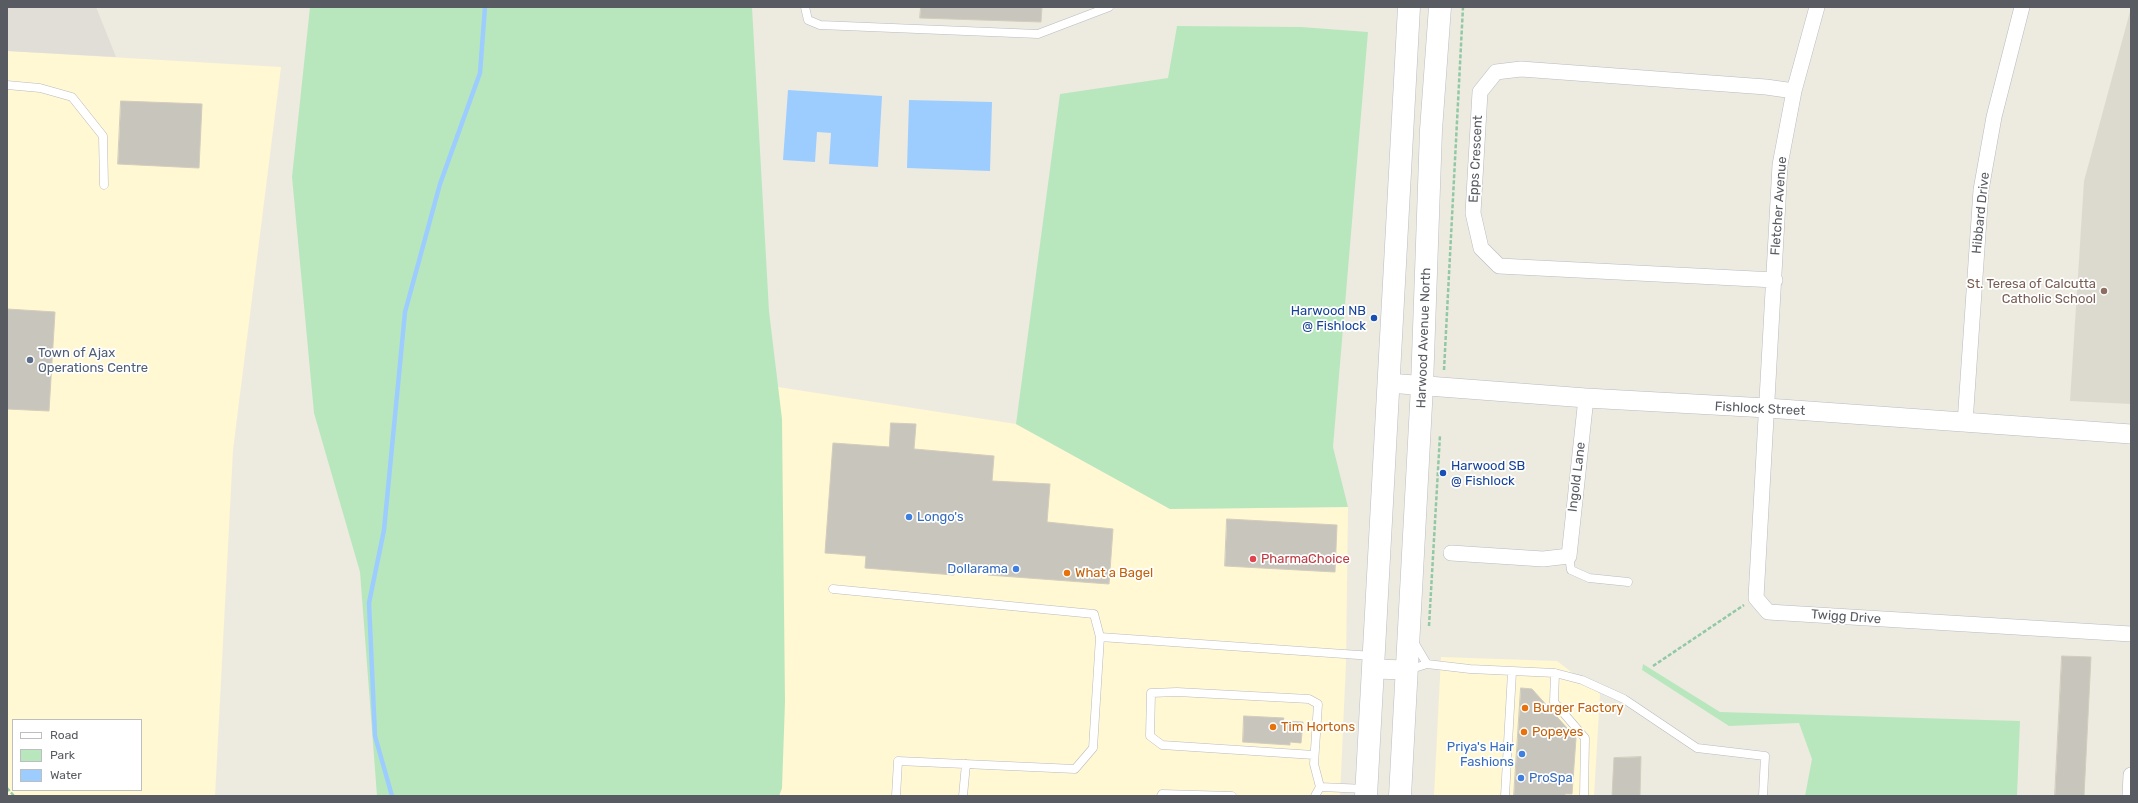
<!DOCTYPE html>
<style>
body{margin:0}
#map{position:relative;width:2138px;height:803px;overflow:hidden;background:#edebdf;font-family:Rubik,sans-serif}
canvas{display:block}
.frame{position:absolute;inset:0;border:8px solid #585c62;pointer-events:none}
.legend{position:absolute;left:12px;top:719px;width:130px;height:72px;box-sizing:border-box;background:#fff;border:1px solid #bcbec0;margin:0;padding:5px 7px;list-style:none;font-size:12px;color:#585c62}
.legend li{display:flex;align-items:center;gap:8px;height:20px}
.legend b{width:20px;border:1px solid #bcbec0}
</style>
<div id="map">
<canvas width="2138" height="803"></canvas>
<div class="frame"></div>
<ul class="legend">
<li><b style="height:5px;background:#fff"></b>Road</li>
<li><b style="height:11px;background:#b9e7bd"></b>Park</li>
<li><b style="height:11px;background:#9dcdff"></b>Water</li>
</ul>
</div>
<script>
const ctx = document.querySelector('canvas').getContext('2d');
ctx.lineJoin = 'round';
function paint(path, color) {
  ctx.fillStyle = color;
  ctx.fill(path, 'evenodd');
}
function trace(path, color, width, dash) {
  ctx.strokeStyle = color;
  ctx.lineWidth = width;
  ctx.lineCap = dash ? 'butt' : 'round';
  ctx.setLineDash(dash || []);
  ctx.stroke(path);
}
function write(font, color, halo, rows, align = 'center') {
  ctx.font = font + ' Rubik,sans-serif';
  ctx.lineWidth = 3.5;
  ctx.setLineDash([]);
  ctx.textBaseline = 'middle';
  ctx.strokeStyle = halo;
  ctx.fillStyle = color;
  for (const [text, x, y, turn = 0] of rows) {
    ctx.save();
    ctx.translate(x, y);
    ctx.rotate((+turn || 0) * Math.PI / 180);
    ctx.textAlign = isNaN(turn) ? turn : align;
    if (halo) ctx.strokeText(text, 0, 0);
    ctx.fillText(text, 0, 0);
    ctx.restore();
  }
}
paint(new Path2D(`
 M 7,51 L 281,67 L 233,450 L 215,796 L 7,796 ZM 13,720 L 141,720 L 141,790 L 13,790 Z
 M 778,387 L 1016,424 L 1170,509 L 1348,507 L 1346,663 L 1340,796 L 779,796 L 782,788 Z
 M 1441,657 L 1557,661 L 1600,694 L 1594,796 L 1434,796 Z`), '#fff8d2');
paint(new Path2D(`
 M 7,7 L 96,7 L 116,57 L 7,51 Z`), '#e0ded7');
paint(new Path2D(`
 M 2131,8 L 2131,404 L 2070,401 L 2084,181 Z`), '#dcdace');
paint(new Path2D(`
 M 310,7 L 752,7 L 769,311 L 782,419 L 785,702 L 782,788 L 779,796 L 377,796 L 360,572 L 314,413 L 292,177 Z
 M 1177,26 L 1301,27 L 1368,32 L 1333,447 L 1348,507 L 1170,509 L 1016,424 L 1060,94 L 1168,78 Z
 M 1643,664 L 1720,712 L 2020,721 L 2017,796 L 1805,796 L 1812,759 L 1799,723 L 1729,726 L 1642,670 Z`), '#b9e7bd');
paint(new Path2D(`
 M 788,90 L 882,96 L 878,167 L 829,164 L 831,133 L 817,132 L 815,162 L 783,160 Z
 M 909,100 L 992,102 L 990,171 L 907,168 Z`), '#9dcdff');
trace(new Path2D(`
 M 392,796 L 375,736 L 369,603 L 384,530 L 405,312 L 440,184 L 480,73 L 485,7`), '#9dcdff', 4.5);
const building = new Path2D(`
 M 921,7 L 1042,7 L 1041,22 L 920,18 Z
 M 121,101 L 202,104 L 199,168 L 118,164 Z
 M 7,309 L 55,312 L 49,411 L 7,409 Z
 M 891,423 L 916,424 L 914,449 L 994,456 L 992,481 L 1050,484 L 1047,522 L 1113,529 L 1109,584 L 988,575 L 986,567 L 954,564 L 954,575 L 865,568 L 866,556 L 825,553 L 833,443 L 889,447 Z
 M 1227,519 L 1337,525 L 1335,572 L 1225,566 Z
 M 2062,656 L 2091,657 L 2084,796 L 2055,796 Z
 M 1521,688 L 1532,689 L 1576,738 L 1572,794 L 1565,794 L 1565,796 L 1514,796 Z
 M 1244,716 L 1284,718 L 1283,721 L 1303,722 L 1301,743 L 1290,742 L 1290,745 L 1243,742 Z
 M 1641,757 L 1640,796 L 1612,796 L 1614,758 Z`);
paint(building, '#c8c5bc');
trace(building, '#d2cdbd', 1);
const service = new Path2D(`
 M 805,7 L 808,20 L 820,25 L 1038,34 L 1109,7
 M 7,85 L 40,88 L 72,97 L 103,136 L 104,185
 M 1569,556 L 1571,570 L 1589,578 L 1628,582
 M 833,589 L 1094,614 L 1100,637
 M 1414,642 L 1427,664
 M 1408,670 L 1427,664 L 1470,669 L 1555,673 L 1554,702 L 1585,738 L 1584,796
 M 1555,673 L 1582,680 L 1624,699 L 1697,748 L 1765,756 L 1763,796
 M 1314,755 L 1162,745 L 1150,736 L 1151,693 L 1177,692 L 1309,699 L 1318,704 L 1314,764 L 1320,787
 M 896,796 L 898,761 L 1075,769 L 1093,748 L 1100,637 L 1373,656
 M 963,796 L 966,764
 M 1161,796 L 1162,794 L 1232,796
 M 1315,796 L 1320,787 L 1366,789
 M 1505,796 L 1512,672`);
const minor = new Path2D(`
 M 1817,7 L 1794,91 L 1780,165 L 1756,598 L 1768,612 L 2131,634
 M 1775,280 L 1499,266 L 1481,248 L 1473,213 L 1480,92 L 1496,72 L 1521,69 L 1766,87 L 1794,91
 M 1965,423 L 1981,190 L 1994,117 L 2022,7
 M 1451,553 L 1543,559 L 1569,556 L 1586,398
 M 2130,796 L 2131,775`);
const tertiary = new Path2D(`
 M 1388,383 L 1586,398 L 1767,408 L 2131,434
 M 1373,669 L 1407,670`);
const secondary = new Path2D(`
 M 1366,796 L 1409,7
 M 1400,796 L 1422,386 L 1431,130 L 1440,7`);
trace(service, '#b8bac0', 9);
trace(minor, '#b8bac0', 16);
trace(tertiary, '#b8bac0', 20);
trace(secondary, '#babdc5', 23);
trace(new Path2D(`
 M 1444,370 L 1463,7
 M 1429,626 L 1440,435
 M 1653,666 L 1744,605
 M 7,788 L 14,796`), '#92c8a6', 2.5, [4, 2]);
trace(service, '#fff', 8);
trace(minor, '#fff', 15);
trace(tertiary, '#fff', 19);
trace(secondary, '#fff', 22);
for (const [x, y, r, color] of [
 [2104,291,4,"#8d6e63"],
 [1374,318,4,"#1a4fb4"],
 [30,360,4,"#5c6f8a"],
 [1443,473,4,"#1a4fb4"],
 [909,517,4,"#3f7fe0"],
 [1253,559,4,"#e0444e"],
 [1016,569,4,"#3f7fe0"],
 [1067,573,4,"#e8710a"],
 [1525,708,4,"#e8710a"],
 [1273,727,4,"#e8710a"],
 [1524,732,4,"#e8710a"],
 [1522,754,4,"#3f7fe0"],
 [1521,778,4,"#3f7fe0"]
]) {
  const dot = new Path2D();
  dot.arc(x, y, r, 0, 2 * Math.PI);
  ctx.fillStyle = color;
  ctx.fill(dot);
  trace(dot, '#fff', 1.5);
}
write('13px', '#585c62', '#fff', [
 ["Epps Crescent",1476,159,-87],
 ["Fletcher Avenue",1779,206,-86],
 ["Hibbard Drive",1981,213,-84],
 ["Harwood Avenue North",1424,338,-88],
 ["Fishlock Street",1760,409,3],
 ["Ingold Lane",1577,477,-83],
 ["Twigg Drive",1846,617,4]
]);
write('13px', '#785e54', '#fff', [
 ["St. Teresa of Calcutta",2096,284],
 ["Catholic School",2096,299]
], 'right');
write('13px', '#164399', '#fff', [
 ["Harwood NB",1366,311],
 ["@ Fishlock",1366,326],
 ["Harwood SB",1451,466,"left"],
 ["@ Fishlock",1451,481,"left"]
], 'right');
write('13px', '#4e5e75', '#fff', [
 ["Town of Ajax",38,353],
 ["Operations Centre",38,368]
], 'left');
write('13px', '#366cbe', '#fff', [
 ["Longo's",917,517],
 ["Dollarama",1008,569,"right"],
 ["Priya's Hair",1514,747,"right"],
 ["Fashions",1514,762,"right"],
 ["ProSpa",1529,778]
], 'left');
write('13px', '#be3a42', '#fff', [
 ["PharmaChoice",1261,559]
], 'left');
write('13px', '#c56008', '#fff', [
 ["What a Bagel",1075,573],
 ["Burger Factory",1533,708],
 ["Tim Hortons",1281,727],
 ["Popeyes",1532,732]
], 'left');
</script>
